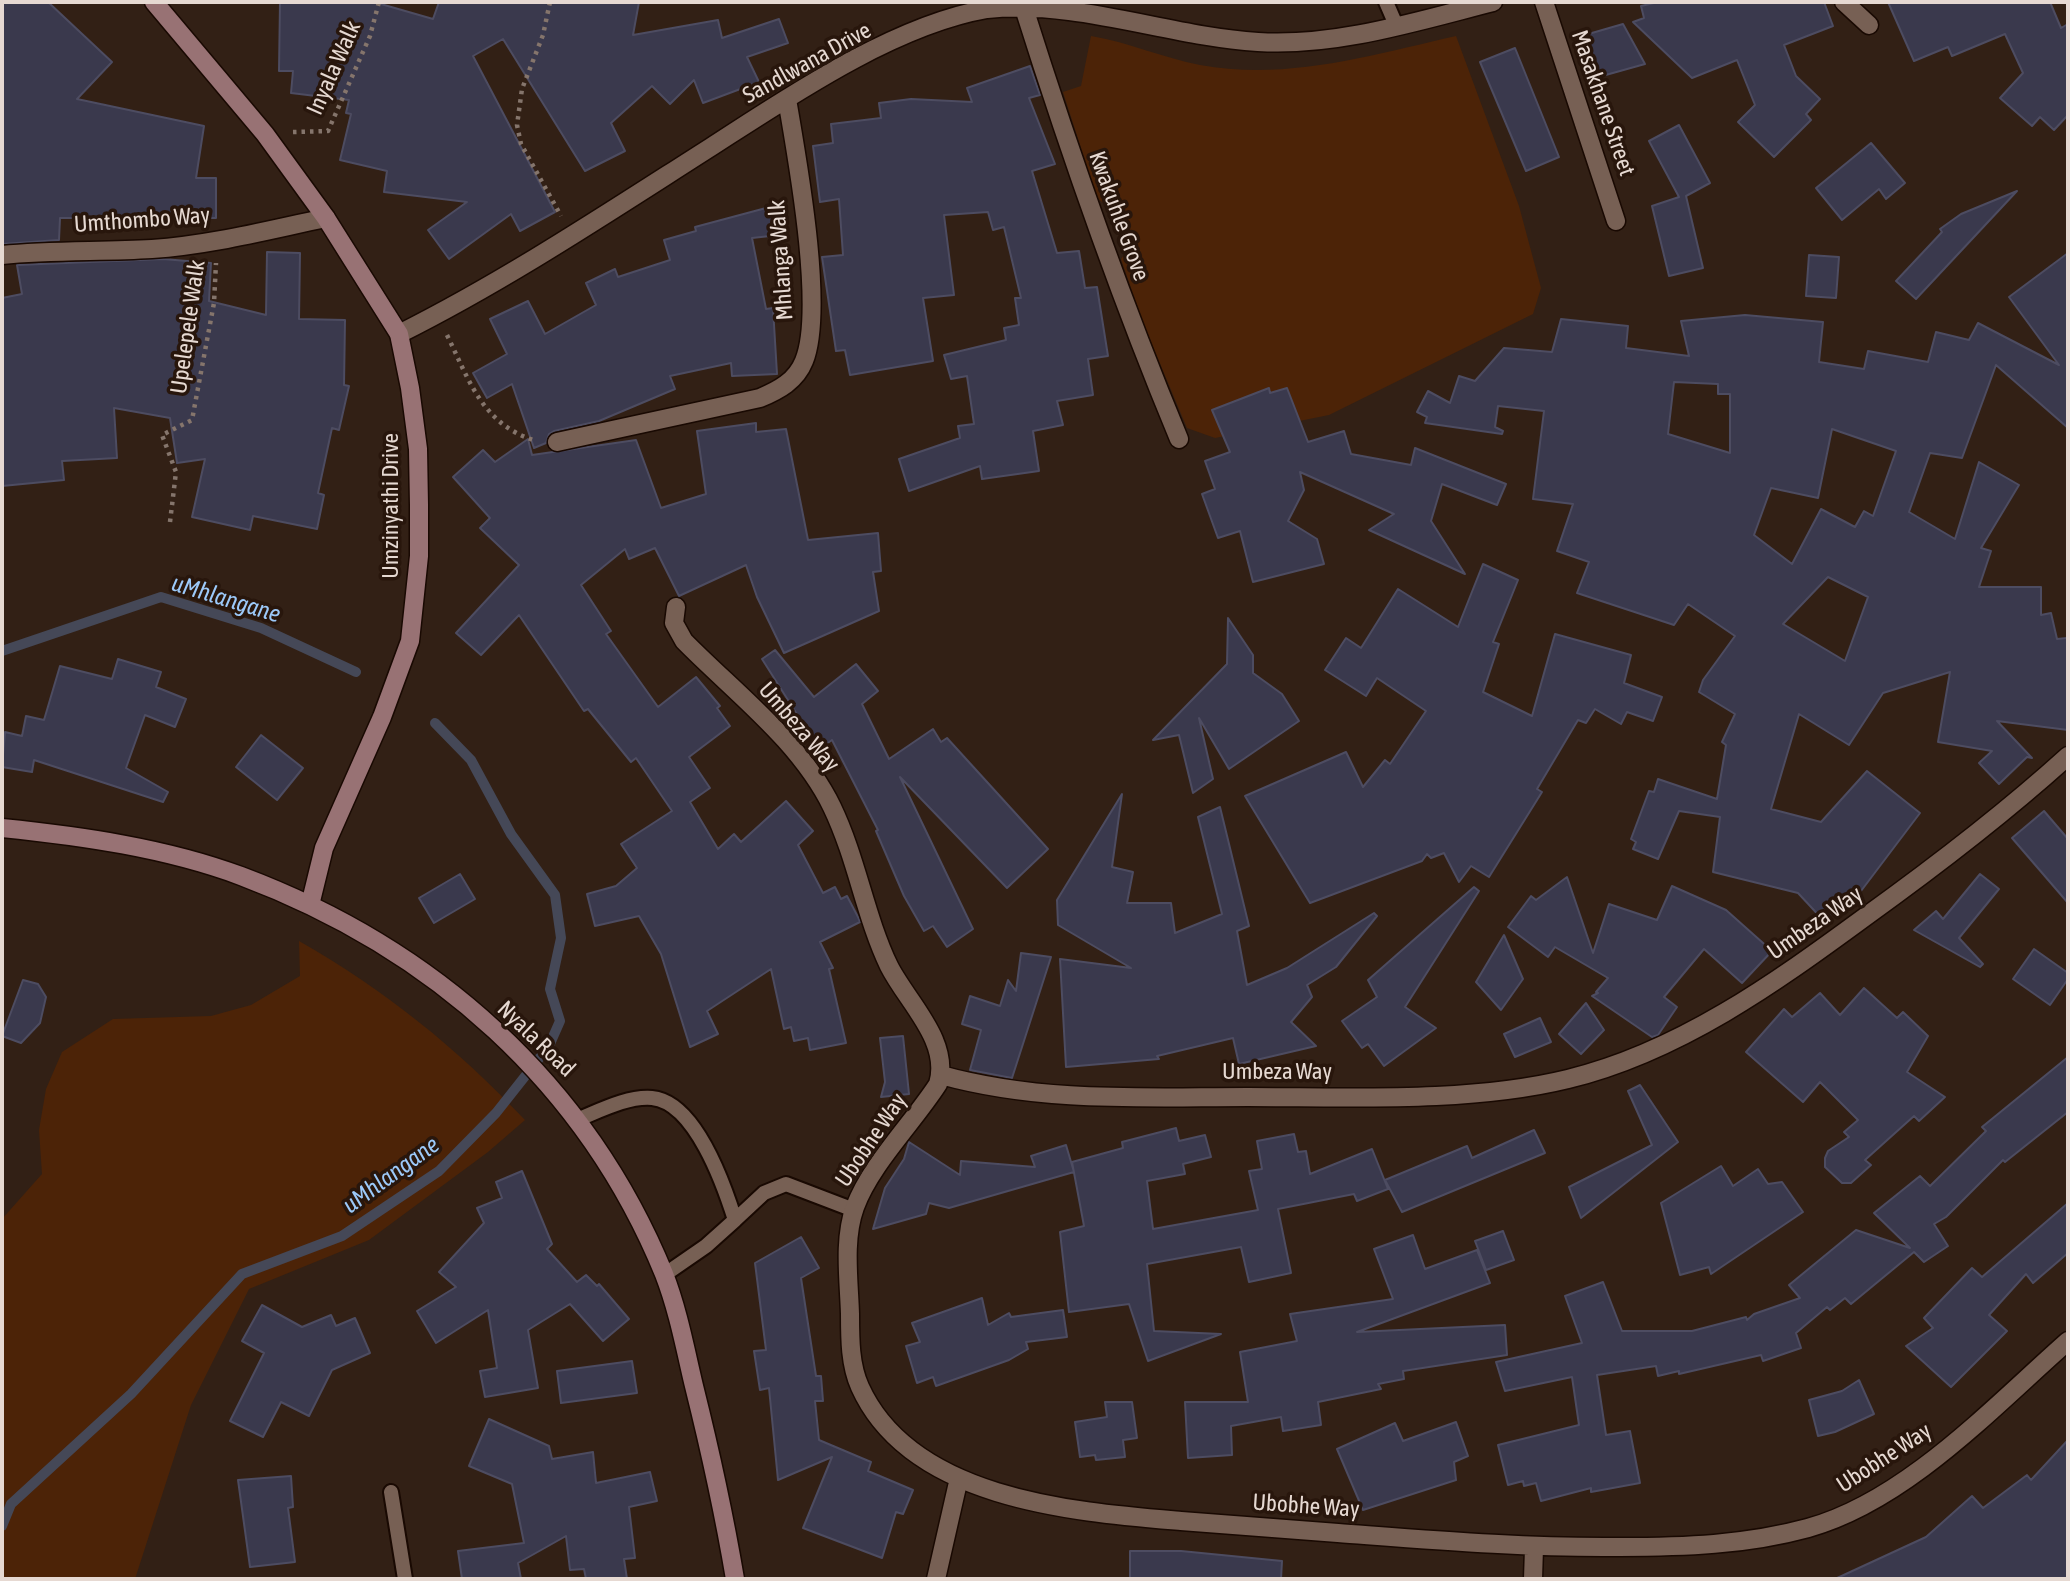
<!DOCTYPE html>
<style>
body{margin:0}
#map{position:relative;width:2070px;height:1581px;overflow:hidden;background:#322015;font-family:"Asap Condensed",sans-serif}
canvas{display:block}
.frame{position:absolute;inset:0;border:4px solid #e6d9d2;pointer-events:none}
</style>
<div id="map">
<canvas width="2070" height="1581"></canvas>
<div class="frame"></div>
</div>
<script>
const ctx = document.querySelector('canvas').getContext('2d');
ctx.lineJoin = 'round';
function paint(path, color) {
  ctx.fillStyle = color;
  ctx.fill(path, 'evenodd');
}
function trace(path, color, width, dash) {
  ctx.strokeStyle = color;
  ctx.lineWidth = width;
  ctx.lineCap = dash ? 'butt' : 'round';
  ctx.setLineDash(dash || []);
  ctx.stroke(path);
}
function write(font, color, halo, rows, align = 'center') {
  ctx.font = font + ' "Asap Condensed",sans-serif';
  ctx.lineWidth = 7;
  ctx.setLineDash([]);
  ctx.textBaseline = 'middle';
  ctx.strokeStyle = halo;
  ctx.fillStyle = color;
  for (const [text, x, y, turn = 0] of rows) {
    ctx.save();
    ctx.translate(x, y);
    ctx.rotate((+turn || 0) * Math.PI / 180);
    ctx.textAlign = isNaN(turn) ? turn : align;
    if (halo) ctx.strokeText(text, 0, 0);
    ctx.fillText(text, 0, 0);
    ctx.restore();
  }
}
paint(new Path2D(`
 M 1091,36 C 1128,42 1163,58 1200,65 C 1287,81 1372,55 1456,36 L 1519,206 L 1541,288 L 1533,314 L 1329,415 L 1215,438 L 1187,428 L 1143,323 L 1121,259 L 1133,243 L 1126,221 L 1097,198 L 1063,92 L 1081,86 Z
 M 299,941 C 385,990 457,1048 525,1120 L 488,1152 L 369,1240 L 249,1289 L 191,1405 L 135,1579 L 2,1579 L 2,1219 L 42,1174 L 39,1130 L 46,1089 L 62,1052 L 113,1019 L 211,1016 L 251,1005 L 300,976 Z`), '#4c2307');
trace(new Path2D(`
 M 2,651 L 161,597 L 261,628 L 356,672
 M 2,1526 L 11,1504 L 131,1394 L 242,1274 L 342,1236 L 439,1171 L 496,1113 L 549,1046 L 560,1021 L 550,989 L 561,938 L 555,895 L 511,834 L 471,760 L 435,723`), '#454857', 10);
const building = new Path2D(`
 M 2,2 L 48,2 L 112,62 L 77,99 L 204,126 L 196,178 L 216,178 L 216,218 L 60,218 L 59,240 L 2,244 Z
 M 280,2 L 374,2 L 433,19 L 439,2 L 639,2 L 633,35 L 718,20 L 722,38 L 779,19 L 788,43 L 747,57 L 759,82 L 703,103 L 694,80 L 670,104 L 652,86 L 611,123 L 625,151 L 585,171 L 503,39 L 473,56 L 555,212 L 520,231 L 511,214 L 449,259 L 428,230 L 467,202 L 384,192 L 387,171 L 340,160 L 351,114 L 346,113 L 349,100 L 291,93 L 293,71 L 279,71 Z
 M 1658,2 L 1824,2 L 1833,26 L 1784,45 L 1796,76 L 1820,99 L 1806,114 L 1811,120 L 1774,157 L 1738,122 L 1755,105 L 1737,60 L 1692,78 L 1633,22 L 1644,18 L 1641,6 Z
 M 1888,2 L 2050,2 L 2061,28 L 2068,24 L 2068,115 L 2054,130 L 2040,117 L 2032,126 L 2000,98 L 2023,73 L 2005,34 L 1952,56 L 1948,47 L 1914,61 Z
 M 1623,24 L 1645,64 L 1595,78 L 1590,59 L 1583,61 L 1578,37 Z
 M 1515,48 L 1559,157 L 1526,171 L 1480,62 Z
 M 1030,66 L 1040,95 L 1029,98 L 1055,164 L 1032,171 L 1057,253 L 1079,251 L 1085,288 L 1097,287 L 1108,356 L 1088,359 L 1093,395 L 1057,401 L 1063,425 L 1033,431 L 1039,471 L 982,479 L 980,466 L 909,491 L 899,459 L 960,438 L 958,426 L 974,424 L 967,376 L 951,379 L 944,355 L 1006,340 L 1004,328 L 1019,325 L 1015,298 L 1021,298 L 1004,227 L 993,230 L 988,212 L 944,215 L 954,295 L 923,298 L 933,361 L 850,375 L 845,350 L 836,351 L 822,257 L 843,255 L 839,199 L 820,202 L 813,146 L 833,143 L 831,124 L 881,118 L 879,103 L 911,99 L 972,102 L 967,88 Z
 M 1679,125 L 1710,183 L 1686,196 L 1703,268 L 1669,276 L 1652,206 L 1679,197 L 1649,141 Z
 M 1871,143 L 1905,183 L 1886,199 L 1879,189 L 1842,220 L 1816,188 Z
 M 2017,191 L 1916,299 L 1896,281 L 1942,232 L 1940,229 L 1961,214 Z
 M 766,208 L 767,211 L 778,210 L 779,235 L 752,238 L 766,309 L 773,308 L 777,374 L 732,376 L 731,363 L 670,376 L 675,389 L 599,421 L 554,431 L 549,434 L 546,443 L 534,448 L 512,384 L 487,398 L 473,373 L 507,354 L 490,319 L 528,301 L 545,334 L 596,305 L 586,283 L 615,269 L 618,277 L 670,260 L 664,240 L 696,231 L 695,227 Z
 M 267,252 L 300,253 L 299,319 L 345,320 L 344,385 L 349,386 L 339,430 L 332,428 L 318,493 L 324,495 L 317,529 L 253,516 L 250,530 L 192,517 L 205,459 L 177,463 L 170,418 L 114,408 L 117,458 L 62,461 L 64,480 L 2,486 L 2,298 L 22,294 L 17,265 L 163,259 L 211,263 L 209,301 L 266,315 Z
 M 2068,253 L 2068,428 L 1996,365 L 1962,458 L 1930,453 L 1909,512 L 1955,539 L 1979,462 L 2019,485 L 1981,548 L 1991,551 L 1979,587 L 2041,587 L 2041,615 L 2051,613 L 2057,639 L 2067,638 L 2068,730 L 1997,721 L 2032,758 L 2027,757 L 1999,784 L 1979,763 L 1992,751 L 1938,742 L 1950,672 L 1883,693 L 1849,745 L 1799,714 L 1771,809 L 1821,822 L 1867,771 L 1920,813 L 1861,891 L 1858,889 L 1824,921 L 1798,893 L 1713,872 L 1720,817 L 1679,811 L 1658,859 L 1633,849 L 1636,842 L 1631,839 L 1649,791 L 1654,792 L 1658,779 L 1717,799 L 1726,745 L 1722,742 L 1735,714 L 1699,692 L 1703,680 L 1735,636 L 1688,604 L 1674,625 L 1577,593 L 1589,562 L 1557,551 L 1573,504 L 1533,499 L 1544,411 L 1498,406 L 1495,427 L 1503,431 L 1502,434 L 1425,423 L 1427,417 L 1417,412 L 1428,391 L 1450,403 L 1459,376 L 1475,381 L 1504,348 L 1552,352 L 1561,319 L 1628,326 L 1626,348 L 1689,356 L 1681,321 L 1745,315 L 1823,322 L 1819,362 L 1864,369 L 1868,351 L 1928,362 L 1936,332 L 1969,340 L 1978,323 L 2059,365 L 2009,297 ZM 1674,382 L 1718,384 L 1718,394 L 1730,394 L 1730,453 L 1668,434 ZM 1832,429 L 1896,451 L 1873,516 L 1864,511 L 1855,527 L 1821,509 L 1792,564 L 1754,535 L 1771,488 L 1818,498 ZM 1828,577 L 1868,597 L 1845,661 L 1783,624 Z
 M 1809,255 L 1839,257 L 1836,298 L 1806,296 Z
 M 1269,388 L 1270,393 L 1287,388 L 1308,442 L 1344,431 L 1351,454 L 1411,465 L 1415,448 L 1506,484 L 1497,505 L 1442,484 L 1431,521 L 1465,574 L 1369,530 L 1394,514 L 1300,472 L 1304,490 L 1288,521 L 1317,539 L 1324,564 L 1253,582 L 1240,531 L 1218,538 L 1202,494 L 1215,489 L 1205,461 L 1230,452 L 1212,410 Z
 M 756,423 L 756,432 L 786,429 L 808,540 L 878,533 L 881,571 L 873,572 L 879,611 L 784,653 L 757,597 L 746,565 L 679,596 L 655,548 L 629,559 L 625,549 L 581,585 L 611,631 L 606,634 L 658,707 L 696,677 L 720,706 L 717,708 L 730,726 L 689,757 L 710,788 L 690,802 L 718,849 L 734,834 L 741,842 L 786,801 L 813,831 L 798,845 L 823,893 L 835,887 L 841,899 L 847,896 L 858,917 L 860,922 L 820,942 L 833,968 L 829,969 L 846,1043 L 810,1050 L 808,1038 L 794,1041 L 791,1027 L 784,1029 L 771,969 L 707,1011 L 718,1034 L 690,1047 L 661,954 L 639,916 L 595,926 L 587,894 L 616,886 L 637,868 L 621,844 L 672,811 L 636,758 L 631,762 L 588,709 L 584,711 L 519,615 L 481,655 L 456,633 L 519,565 L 480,528 L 490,518 L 453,477 L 483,450 L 495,462 L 528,439 L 532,455 L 636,440 L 661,508 L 706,494 L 697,431 Z
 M 1483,564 L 1518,580 L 1493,642 L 1499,644 L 1483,692 L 1532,716 L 1555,634 L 1631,655 L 1624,683 L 1662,697 L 1653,721 L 1627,712 L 1621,724 L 1595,709 L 1586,723 L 1578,720 L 1537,789 L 1542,792 L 1489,877 L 1471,866 L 1459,882 L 1444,853 L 1431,858 L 1427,854 L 1422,861 L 1310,903 L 1245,796 L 1346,752 L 1363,787 L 1385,760 L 1390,764 L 1426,711 L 1377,678 L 1366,696 L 1325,670 L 1346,638 L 1361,648 L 1398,589 L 1458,627 Z
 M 1228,618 L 1253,655 L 1253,673 L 1282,694 L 1299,721 L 1229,769 L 1199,718 L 1213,779 L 1193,793 L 1179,735 L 1153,740 L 1227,664 Z
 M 775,650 L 814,697 L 856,664 L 878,691 L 862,704 L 889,759 L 933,729 L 941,742 L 947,738 L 1048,849 L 1007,888 L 900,777 L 973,929 L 947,947 L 933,926 L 924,931 L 904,896 L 876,831 L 878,830 L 832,740 L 819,749 L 762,659 Z
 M 118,659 L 161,672 L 156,687 L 186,699 L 175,727 L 145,715 L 126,768 L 168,792 L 163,802 L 34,760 L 32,772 L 2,767 L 5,732 L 22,736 L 26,716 L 44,720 L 60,666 L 112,679 Z
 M 261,735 L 303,768 L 277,800 L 236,767 Z
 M 1122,794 L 1112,867 L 1133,872 L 1127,903 L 1171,903 L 1175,933 L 1222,914 L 1198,817 L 1220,807 L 1249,926 L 1237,931 L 1247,985 L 1287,968 L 1374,913 L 1377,916 L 1336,967 L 1307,985 L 1312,997 L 1291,1022 L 1316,1046 L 1239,1064 L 1233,1038 L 1157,1056 L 1159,1059 L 1066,1067 L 1060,959 L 1131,968 L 1058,925 L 1057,900 Z
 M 2044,811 L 2068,839 L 2068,903 L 2012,838 Z
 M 460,874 L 475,899 L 434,923 L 419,898 Z
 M 1980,874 L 1999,889 L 1959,938 L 1983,964 L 1980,967 L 1914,930 L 1936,911 L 1943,919 Z
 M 1567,877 L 1593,953 L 1609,904 L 1657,920 L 1672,886 L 1726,910 L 1772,951 L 1742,983 L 1704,949 L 1664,997 L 1677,1007 L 1658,1035 L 1652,1037 L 1592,996 L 1598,993 L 1596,992 L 1608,978 L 1555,947 L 1548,957 L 1508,927 L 1531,896 L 1536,900 Z
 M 1474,887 L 1479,891 L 1405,1007 L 1436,1028 L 1384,1066 L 1368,1044 L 1362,1048 L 1342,1021 L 1377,997 L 1368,980 Z
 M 1504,935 L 1523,979 L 1501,1010 L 1476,982 Z
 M 2034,949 L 2068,973 L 2068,979 L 2050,1005 L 2013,979 Z
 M 1021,953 L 1051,957 L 1012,1078 L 970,1070 L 981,1030 L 962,1024 L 970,996 L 1000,1006 L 1008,980 L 1016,991 Z
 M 23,980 L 38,984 L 46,997 L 40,1023 L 21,1043 L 2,1036 Z
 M 1864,988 L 1897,1018 L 1903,1012 L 1928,1036 L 1907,1072 L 1945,1097 L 1919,1121 L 1914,1116 L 1865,1160 L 1871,1165 L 1851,1183 L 1842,1183 L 1825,1167 L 1825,1158 L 1828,1151 L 1849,1137 L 1844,1132 L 1858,1120 L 1820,1082 L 1803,1102 L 1746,1052 L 1784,1009 L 1792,1017 L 1820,993 L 1840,1015 Z
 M 1586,1003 L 1604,1030 L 1581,1054 L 1559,1034 Z
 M 1540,1018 L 1551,1042 L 1515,1057 L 1504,1034 Z
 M 903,1036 L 909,1094 L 881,1097 L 885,1082 L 880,1038 Z
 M 2068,1057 L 2068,1112 L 2005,1162 L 2003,1160 L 1946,1217 L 1934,1224 L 1948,1246 L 1924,1262 L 1914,1252 L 1851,1304 L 1845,1298 L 1830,1310 L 1827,1307 L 1796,1333 L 1801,1348 L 1763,1361 L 1761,1355 L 1679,1374 L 1679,1371 L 1658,1376 L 1656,1366 L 1597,1375 L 1606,1435 L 1630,1431 L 1640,1483 L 1591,1492 L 1591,1488 L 1541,1501 L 1536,1483 L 1524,1486 L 1523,1481 L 1508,1485 L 1498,1445 L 1579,1425 L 1572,1377 L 1505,1391 L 1496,1362 L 1582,1343 L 1565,1296 L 1603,1282 L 1622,1331 L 1692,1331 L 1746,1317 L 1747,1320 L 1754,1314 L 1800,1298 L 1789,1285 L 1856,1230 L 1910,1248 L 1874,1213 L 1920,1176 L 1930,1186 L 1986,1131 L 1982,1127 Z
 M 1640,1085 L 1678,1142 L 1581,1218 L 1569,1187 L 1652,1145 L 1628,1091 Z
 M 1176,1128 L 1179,1141 L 1205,1135 L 1211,1157 L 1183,1164 L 1185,1174 L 1147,1181 L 1153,1229 L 1258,1210 L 1249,1171 L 1262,1169 L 1257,1141 L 1294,1134 L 1298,1152 L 1306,1151 L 1310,1174 L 1372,1149 L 1388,1189 L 1357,1201 L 1354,1194 L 1278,1209 L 1291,1273 L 1249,1282 L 1241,1247 L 1147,1264 L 1154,1331 L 1221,1334 L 1148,1361 L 1129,1304 L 1069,1312 L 1060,1232 L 1084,1226 L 1072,1162 L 1123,1148 L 1122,1142 Z
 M 1534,1130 L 1545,1153 L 1402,1212 L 1385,1180 L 1467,1146 L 1472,1158 Z
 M 909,1142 L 960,1175 L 961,1161 L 1035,1167 L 1031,1156 L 1066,1145 L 1074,1172 L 949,1208 L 929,1203 L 926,1214 L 873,1229 L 885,1188 L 904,1159 Z
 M 1721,1166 L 1733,1186 L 1758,1169 L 1768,1184 L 1782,1182 L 1803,1212 L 1711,1274 L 1709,1267 L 1680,1275 L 1661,1203 Z
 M 522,1171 L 552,1244 L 547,1249 L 577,1282 L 586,1275 L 597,1286 L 599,1284 L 629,1319 L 603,1341 L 570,1304 L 528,1330 L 538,1388 L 485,1397 L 480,1371 L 497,1368 L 488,1310 L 436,1343 L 417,1311 L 456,1287 L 439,1272 L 484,1223 L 477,1208 L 502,1198 L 496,1182 Z
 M 2068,1203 L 2068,1253 L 2033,1283 L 2026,1274 L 1989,1315 L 2007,1331 L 1951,1387 L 1906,1346 L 1933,1328 L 1924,1318 L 1972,1268 L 1982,1277 Z
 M 1503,1231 L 1514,1260 L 1486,1270 L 1475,1241 Z
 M 1413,1235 L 1425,1269 L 1477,1250 L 1490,1283 L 1357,1332 L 1505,1325 L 1507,1355 L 1403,1371 L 1404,1379 L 1378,1384 L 1381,1389 L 1318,1402 L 1321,1425 L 1283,1431 L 1281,1417 L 1231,1426 L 1232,1455 L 1188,1458 L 1185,1402 L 1248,1402 L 1240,1352 L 1297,1341 L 1290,1314 L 1393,1299 L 1374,1249 Z
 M 801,1237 L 819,1268 L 801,1278 L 816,1376 L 821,1376 L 823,1401 L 815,1401 L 819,1440 L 871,1462 L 868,1471 L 913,1490 L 903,1514 L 896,1512 L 882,1558 L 803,1528 L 832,1457 L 778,1480 L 769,1388 L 760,1390 L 754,1351 L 766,1350 L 755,1263 Z
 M 982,1298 L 988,1325 L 1009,1313 L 1011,1317 L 1063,1310 L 1067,1337 L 1026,1342 L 1028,1349 L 1009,1360 L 936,1386 L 933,1377 L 917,1383 L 906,1346 L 920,1342 L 912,1323 Z
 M 262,1305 L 302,1327 L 331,1315 L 336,1326 L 355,1318 L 370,1353 L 332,1370 L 309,1416 L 281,1402 L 263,1437 L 230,1421 L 264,1353 L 242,1341 Z
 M 632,1361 L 637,1393 L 561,1403 L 557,1371 Z
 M 1859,1380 L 1874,1414 L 1835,1432 L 1818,1436 L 1809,1400 L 1842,1391 Z
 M 1105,1402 L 1132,1402 L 1137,1438 L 1123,1440 L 1125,1457 L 1096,1460 L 1095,1455 L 1080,1457 L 1075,1422 L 1107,1417 Z
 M 489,1419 L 549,1446 L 552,1459 L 593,1452 L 596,1483 L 650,1472 L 657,1501 L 629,1507 L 635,1558 L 624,1559 L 627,1579 L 586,1579 L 584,1569 L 570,1570 L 566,1536 L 518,1563 L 521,1579 L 462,1579 L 458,1551 L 524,1543 L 512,1484 L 469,1466 Z
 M 1456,1422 L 1468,1456 L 1454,1462 L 1456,1480 L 1363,1510 L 1337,1449 L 1395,1423 L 1403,1441 Z
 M 2068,1440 L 2068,1579 L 1835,1579 L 1926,1537 L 1972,1496 L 1983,1508 L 2027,1475 L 2031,1480 Z
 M 291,1476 L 293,1507 L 288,1508 L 295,1562 L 250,1567 L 238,1480 Z
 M 1130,1551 L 1181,1551 L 1282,1561 L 1281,1579 L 1130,1579 Z`);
paint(building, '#3a394d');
trace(building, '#4d4c61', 2);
const lane = new Path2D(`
 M 1386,2 L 1396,25
 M 579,1119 C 601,1110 628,1096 652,1098 C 695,1102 724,1185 735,1220 L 706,1246 L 664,1275
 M 735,1220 L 764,1193 L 786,1184 L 854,1210
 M 391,1492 L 405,1579`);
const street = new Path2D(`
 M 1544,2 L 1616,221
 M 1844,2 L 1869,25
 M 1023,5 C 1070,154 1119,295 1179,439
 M 2,255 C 52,250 102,252 152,249 C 211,245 268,230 326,218
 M 399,334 C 507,280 609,212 711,147 C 790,96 894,25 987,9 C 1081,0 1166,36 1258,42 C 1336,47 1418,21 1493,2
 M 557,442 L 760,398 C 779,390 796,381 804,361 C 825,309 797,158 787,99
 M 676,607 L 674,623 L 684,641 C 734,692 800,741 832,807 C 857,859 865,916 889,966 C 907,1002 951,1041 938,1084 C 913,1123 871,1164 855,1207 C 843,1240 849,1280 850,1314 C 850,1339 850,1365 860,1387 C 911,1500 1075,1512 1181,1521 C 1233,1525 1286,1529 1338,1533 C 1432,1540 1525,1548 1619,1547 C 1683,1547 1746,1545 1808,1528 C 1906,1501 1993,1407 2068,1341
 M 941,1075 C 1042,1103 1144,1097 1248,1097 C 1349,1097 1470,1103 1568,1079 C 1679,1052 1775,983 1865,917 C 1936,866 2004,814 2068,756
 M 936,1579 L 959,1478
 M 1533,1579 L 1534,1548`);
const secondary = new Path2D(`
 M 154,2 L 265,134 L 326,218 L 399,334 L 410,388 L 418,449 L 419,505 L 419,556 L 410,641 L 382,717 L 324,848 L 310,905
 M 2,828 C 81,836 166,848 241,876 C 433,948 586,1083 664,1274 C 678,1310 685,1348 694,1386 C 710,1450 724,1514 735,1579`);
trace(lane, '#190902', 18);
trace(street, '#190902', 21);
trace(secondary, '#190902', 21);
trace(new Path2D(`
 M 550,2 L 543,35 L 522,89 L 517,125 L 521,144 L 561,216
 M 293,132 L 328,131 L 370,36 L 379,2
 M 447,335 C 469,380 482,423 533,440
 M 170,522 L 176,472 L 162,435 L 192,420 L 214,303 L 216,263`), '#85756c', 4.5, [3.5, 5]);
trace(lane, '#776054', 14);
trace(street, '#776054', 18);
trace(secondary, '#987274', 18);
write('23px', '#e6d9d2', '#28160c', [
 ["Sandlwana Drive",807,63,-29],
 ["Inyala Walk",334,68,-66],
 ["Masakhane Street",1603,103,71],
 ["Kwakuhle Grove",1119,216,70],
 ["Umthombo Way",142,220,-4],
 ["Mhlanga Walk",781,260,-94],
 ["Upelepele Walk",188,327,-82],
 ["Umzinyathi Drive",391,506,-90],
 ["Umbeza Way",799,727,49],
 ["Umbeza Way",1815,923,-35],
 ["Nyala Road",536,1039,44],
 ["Umbeza Way",1277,1072],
 ["Ubobhe Way",871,1140,-56],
 ["Ubobhe Way",1884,1458,-33],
 ["Ubobhe Way",1306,1506,4]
]);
write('italic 24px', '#9cc9f9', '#28160c', [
 ["uMhlangane",226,599,17],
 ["uMhlangane",391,1175,-36]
]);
</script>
